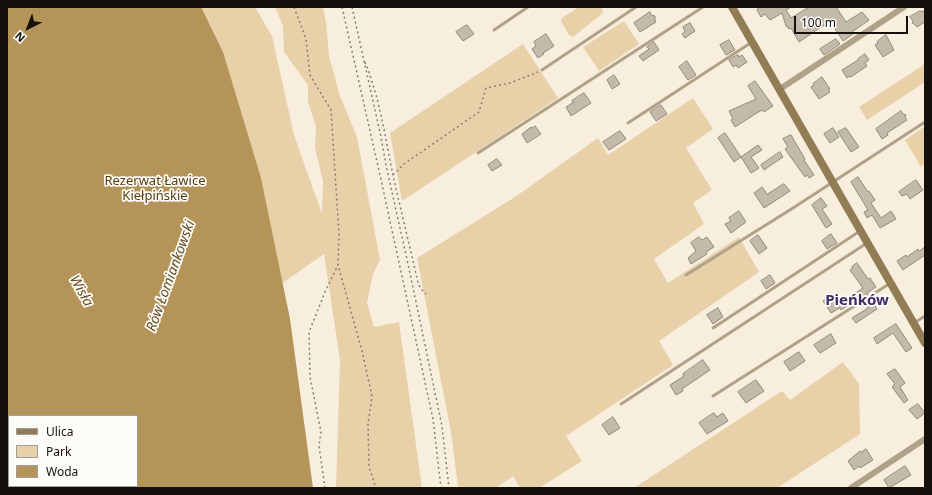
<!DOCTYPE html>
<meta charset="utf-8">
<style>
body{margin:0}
#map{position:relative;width:932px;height:495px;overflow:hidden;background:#f8eede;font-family:"Noto Sans",sans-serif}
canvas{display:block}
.frame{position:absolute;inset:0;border:8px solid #14110c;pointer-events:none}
.legend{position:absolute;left:8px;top:415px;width:130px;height:72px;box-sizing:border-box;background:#fefcf9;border:1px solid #a09e9a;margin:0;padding:5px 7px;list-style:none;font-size:12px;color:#14110c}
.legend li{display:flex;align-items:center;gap:8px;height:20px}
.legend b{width:20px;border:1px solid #a09e9a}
.north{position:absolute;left:8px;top:8px;width:40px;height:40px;-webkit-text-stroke:3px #fefcf9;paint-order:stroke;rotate:222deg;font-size:11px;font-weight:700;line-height:16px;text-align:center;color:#14110c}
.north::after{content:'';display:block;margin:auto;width:14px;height:18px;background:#14110c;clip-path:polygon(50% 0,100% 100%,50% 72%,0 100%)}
.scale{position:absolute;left:794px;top:16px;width:114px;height:18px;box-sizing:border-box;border:2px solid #14110c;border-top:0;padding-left:5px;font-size:12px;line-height:14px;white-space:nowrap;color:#14110c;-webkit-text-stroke:3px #fefcf9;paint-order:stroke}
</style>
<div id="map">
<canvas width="932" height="495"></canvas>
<div class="frame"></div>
<ul class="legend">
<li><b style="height:5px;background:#917c56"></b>Ulica</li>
<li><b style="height:11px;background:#e8d1a9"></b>Park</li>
<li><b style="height:11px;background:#b49458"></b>Woda</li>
</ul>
<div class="north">N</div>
<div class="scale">100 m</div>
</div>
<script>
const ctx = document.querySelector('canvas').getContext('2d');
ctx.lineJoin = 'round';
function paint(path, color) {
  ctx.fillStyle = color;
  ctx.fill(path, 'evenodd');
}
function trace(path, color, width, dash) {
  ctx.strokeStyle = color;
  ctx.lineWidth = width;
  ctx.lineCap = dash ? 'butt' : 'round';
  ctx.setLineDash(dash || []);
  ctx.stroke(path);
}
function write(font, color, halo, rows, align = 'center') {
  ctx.font = font + ' "Noto Sans",sans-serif';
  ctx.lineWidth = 3.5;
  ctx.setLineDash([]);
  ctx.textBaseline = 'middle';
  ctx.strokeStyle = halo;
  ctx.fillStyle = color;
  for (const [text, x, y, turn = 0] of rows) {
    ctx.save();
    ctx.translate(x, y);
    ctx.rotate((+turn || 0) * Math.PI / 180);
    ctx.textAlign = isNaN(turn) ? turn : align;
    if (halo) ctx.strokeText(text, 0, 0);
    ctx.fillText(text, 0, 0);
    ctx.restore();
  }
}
paint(new Path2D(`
 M 7,7 L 255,7 L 272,36 L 294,135 L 322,214 L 323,181 L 315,148 L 316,127 L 308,102 L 308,85 L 284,52 L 283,26 L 275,7 L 323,7 L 326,23 L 329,56 L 340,96 L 357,137 L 380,260 L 373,274 L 367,303 L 374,327 L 399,322 L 422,488 L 336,488 L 340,360 L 324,254 L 93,416 L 9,416 L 9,471 Z
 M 579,7 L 602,7 L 603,13 L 573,37 L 569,35 L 561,21 L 562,18 Z
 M 624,21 L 639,44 L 599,71 L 583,47 Z
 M 523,44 L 558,98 L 402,201 L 390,133 Z
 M 925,64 L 925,82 L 867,120 L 859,107 Z
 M 693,98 L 713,129 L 686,148 L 712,190 L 693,203 L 704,224 L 654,259 L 668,283 L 739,237 L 759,272 L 659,341 L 673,365 L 566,436 L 582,461 L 539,488 L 520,488 L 513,476 L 496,488 L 458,488 L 451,432 L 417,258 L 515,197 L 598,138 L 608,155 Z
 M 925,126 L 925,164 L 921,167 L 905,140 Z
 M 843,362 L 859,384 L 860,434 L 777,488 L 634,488 L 782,391 L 790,400 Z`), '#e8d1a9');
paint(new Path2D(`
 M 7,7 L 201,7 L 223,52 L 261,178 L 290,319 L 313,488 L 7,488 ZM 9,416 L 137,416 L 137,486 L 9,486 Z`), '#b49458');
const building = new Path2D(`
 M 761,7 L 791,7 L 786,10 L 791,18 L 809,7 L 836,7 L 846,22 L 862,12 L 869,20 L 852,32 L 853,34 L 843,41 L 830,21 L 799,42 L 791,28 L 789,29 L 786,26 L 782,13 L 770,20 L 765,14 L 761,17 L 757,10 Z
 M 920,11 L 925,12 L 925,22 L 917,27 L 914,24 L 912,23 L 913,21 L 910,17 Z
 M 650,12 L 651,15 L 655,16 L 655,20 L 656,22 L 640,32 L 634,23 Z
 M 690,23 L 695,31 L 685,38 L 682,34 L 685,31 L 683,27 Z
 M 467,25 L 474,34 L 463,41 L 456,32 Z
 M 546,34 L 554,46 L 543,53 L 544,54 L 538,58 L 532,49 L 536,46 L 534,42 Z
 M 886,35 L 894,50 L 883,57 L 875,45 L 878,43 L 877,42 Z
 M 836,39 L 840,44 L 824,55 L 820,49 Z
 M 729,40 L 735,50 L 726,55 L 720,45 Z
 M 654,42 L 659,50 L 643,61 L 639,56 L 649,49 L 647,47 Z
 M 865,54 L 869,60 L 865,63 L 867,66 L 851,77 L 850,76 L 847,78 L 842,70 L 858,60 L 858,59 Z
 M 738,55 L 739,57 L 742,55 L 747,62 L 738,68 L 736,65 L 733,67 L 729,60 Z
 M 687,61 L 696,75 L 688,80 L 679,67 Z
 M 614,75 L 620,84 L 612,89 L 607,80 Z
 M 822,77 L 830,89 L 828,90 L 830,92 L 819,99 L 811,87 L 814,85 L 813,84 Z
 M 755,81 L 773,106 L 764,112 L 763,110 L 760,111 L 735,127 L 731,120 L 733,119 L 729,111 L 756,99 L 748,86 Z
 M 584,93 L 591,103 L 571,116 L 566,107 L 574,102 L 572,101 Z
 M 661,105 L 667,114 L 656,121 L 650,112 Z
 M 901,111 L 903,114 L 906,115 L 905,117 L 907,120 L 887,133 L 888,135 L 882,139 L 876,129 Z
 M 535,126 L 541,134 L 527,143 L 522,134 L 531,127 L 532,128 Z
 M 833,128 L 839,137 L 830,143 L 824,134 Z
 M 846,128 L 859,147 L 851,152 L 838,132 Z
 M 620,131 L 626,139 L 609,150 L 603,142 Z
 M 725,133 L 741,157 L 758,145 L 762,150 L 751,157 L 759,168 L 751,173 L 741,157 L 734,162 L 718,138 Z
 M 791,135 L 805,159 L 804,160 L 814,175 L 809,178 L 807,175 L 805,177 L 785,149 L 788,147 L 783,139 Z
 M 780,152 L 783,157 L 764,170 L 761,165 Z
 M 497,159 L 502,165 L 492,171 L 488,165 Z
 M 858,177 L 868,192 L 869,191 L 875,200 L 871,203 L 881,218 L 891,211 L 896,219 L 880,228 L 872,215 L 867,218 L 864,212 L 868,210 L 851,182 Z
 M 916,180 L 923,190 L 910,199 L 907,194 L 902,196 L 899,192 Z
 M 784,184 L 790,191 L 764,208 L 754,193 L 762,187 L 767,194 Z
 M 821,198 L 827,206 L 822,209 L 832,224 L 826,228 L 812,205 Z
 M 739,211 L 746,222 L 731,233 L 725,224 L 731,221 L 729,218 Z
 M 831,234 L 837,243 L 827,249 L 822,241 Z
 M 758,235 L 767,248 L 759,254 L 750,241 Z
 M 699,237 L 702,240 L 707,237 L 714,247 L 706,252 L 707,254 L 691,264 L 688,258 L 696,251 L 691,243 Z
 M 925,247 L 925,255 L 903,270 L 897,261 L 906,255 L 907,257 L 918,249 L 919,251 Z
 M 857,263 L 868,279 L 870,278 L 876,287 L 867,293 L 868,294 L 862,298 L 861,297 L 841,310 L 840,308 L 831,313 L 823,301 L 833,295 L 839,305 L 863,288 L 850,270 L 853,268 L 852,267 Z
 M 770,275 L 775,283 L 766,289 L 761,281 Z
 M 871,299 L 877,309 L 856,323 L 852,318 L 868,308 L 865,303 Z
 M 718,308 L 723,317 L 713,324 L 707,315 Z
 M 896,324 L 912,348 L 906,352 L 893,333 L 877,344 L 874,338 Z
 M 831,334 L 836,343 L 820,353 L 814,345 Z
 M 799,352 L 805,361 L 790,371 L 784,362 Z
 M 703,360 L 710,370 L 682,389 L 683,391 L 676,395 L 670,385 L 684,376 L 683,374 Z
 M 895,369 L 905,383 L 900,387 L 908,400 L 904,403 L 892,387 L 895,384 L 887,374 Z
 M 756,380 L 764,391 L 746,403 L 738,392 Z
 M 918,404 L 925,413 L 917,419 L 909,410 Z
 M 714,413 L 717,417 L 723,413 L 728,421 L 707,434 L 699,423 Z
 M 613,417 L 620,428 L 609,435 L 602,425 Z
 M 866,449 L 873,460 L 860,468 L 859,466 L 854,470 L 848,461 L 860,451 L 861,452 Z
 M 905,466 L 911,475 L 889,488 L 884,480 Z`);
paint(building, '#c3baaa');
trace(building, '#938a7b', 1);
trace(new Path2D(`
 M 294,7 L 306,39 L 310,75 L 331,110 L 339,234 L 338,265 L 362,351 L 372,396 L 368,424 L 369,467 L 376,488
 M 342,7 L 380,175 L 433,419 L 441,488
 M 352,7 L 381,137 L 386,165 L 408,264 L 442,426 L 449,488
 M 365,62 C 380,99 385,137 393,175 C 401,211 410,247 418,283 L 421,289 L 426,294
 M 393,175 L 404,164 L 479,112 L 486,88 L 510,83 L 538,72
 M 325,488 L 319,446 L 321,432 L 310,377 L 309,332 L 325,292 L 338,265`), '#847e73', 1.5, [2, 3]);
trace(new Path2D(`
 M 494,30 L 528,7
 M 542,70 L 636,7
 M 628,123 L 752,42
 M 478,153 L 703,7
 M 686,275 L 793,208 L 925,122
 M 914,323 L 925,316
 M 713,328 L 860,231
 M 713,396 L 889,284
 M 621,404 L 867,243`), '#b0a288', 3);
trace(new Path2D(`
 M 780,89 L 904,7
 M 851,488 L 925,439`), '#b0a288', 6);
trace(new Path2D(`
 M 732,7 L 925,343`), '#917c56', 8);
write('13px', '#553e0e', '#fefcf9', [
 ["Rezerwat Ławice",155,181],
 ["Kiełpińskie",155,196]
]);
write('italic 14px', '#644d1f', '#fefcf9', [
 ["Rów Łomiankowski",171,276,-70],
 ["Wisła",81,291,61]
]);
write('bold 15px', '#3a2b66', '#fefcf9', [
 ["Pieńków",857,301]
]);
</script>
